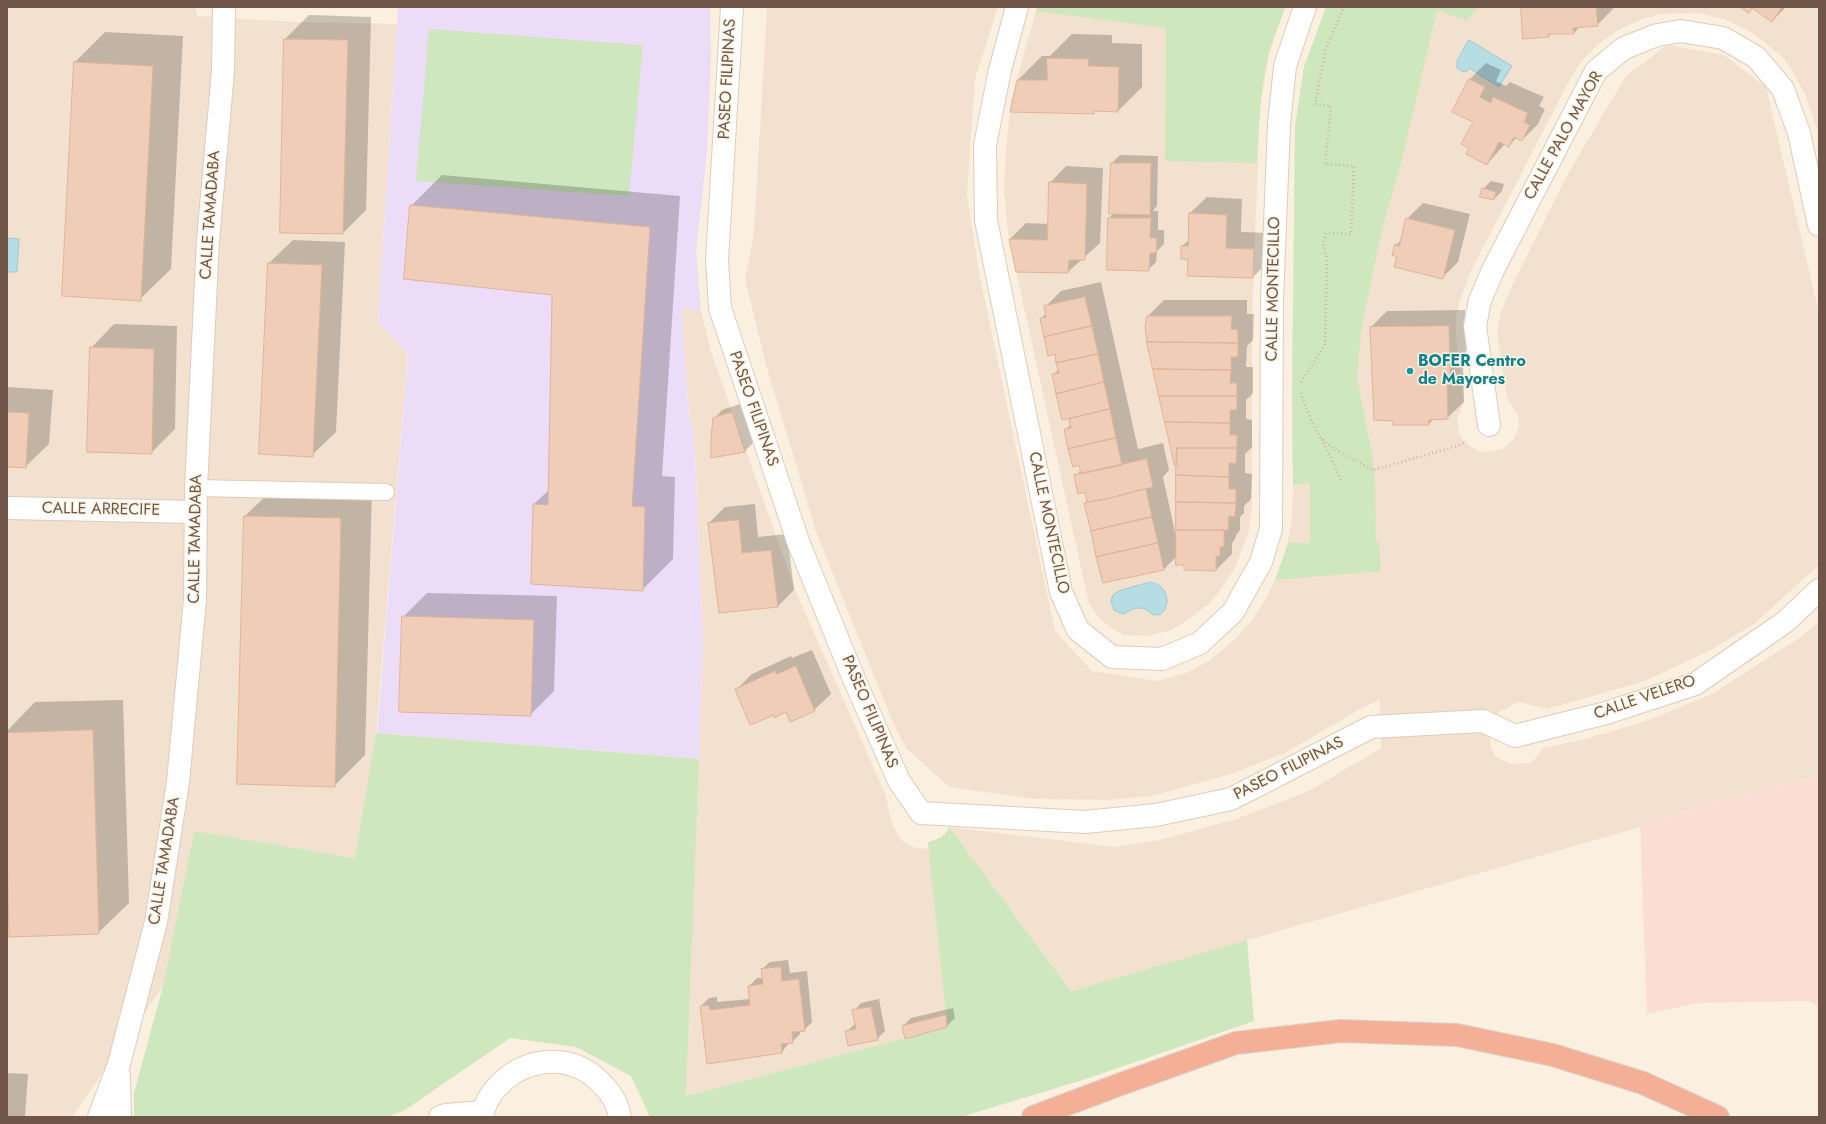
<!DOCTYPE html>
<style>
body{margin:0}
#map{position:relative;width:1826px;height:1124px;overflow:hidden;background:#fbf0df;font-family:Jost,sans-serif}
canvas{display:block}
.frame{position:absolute;inset:0;border:8px solid #705648;pointer-events:none}
</style>
<div id="map">
<canvas width="1826" height="1124"></canvas>
<div class="frame"></div>
</div>
<script>
const ctx = document.querySelector('canvas').getContext('2d');
ctx.lineJoin = 'round';
function paint(path, color) {
  ctx.fillStyle = color;
  ctx.fill(path, 'evenodd');
}
function trace(path, color, width, dash) {
  ctx.strokeStyle = color;
  ctx.lineWidth = width;
  ctx.lineCap = dash ? 'butt' : 'round';
  ctx.setLineDash(dash || []);
  ctx.stroke(path);
}
function write(font, color, halo, rows, align = 'center') {
  ctx.font = font + ' Jost,sans-serif';
  ctx.lineWidth = 3;
  ctx.setLineDash([]);
  ctx.textBaseline = 'middle';
  ctx.strokeStyle = halo;
  ctx.fillStyle = color;
  for (const [text, x, y, turn = 0] of rows) {
    ctx.save();
    ctx.translate(x, y);
    ctx.rotate((+turn || 0) * Math.PI / 180);
    ctx.textAlign = isNaN(turn) ? turn : align;
    if (halo) ctx.strokeText(text, 0, 0);
    ctx.fillText(text, 0, 0);
    ctx.restore();
  }
}
paint(new Path2D(`
 M 7,7 L 196,7 L 197,16 L 293,22 L 397,24 L 378,322 L 408,353 L 376,733 L 355,858 L 194,832 L 163,986 L 72,1117 L 7,1117 Z
 M 767,7 L 998,7 L 975,79 L 967,195 L 979,273 L 1055,631 L 1092,671 L 1158,681 L 1186,673 L 1209,661 L 1234,640 L 1253,619 L 1269,593 L 1281,566 L 1287,546 L 1291,526 L 1293,497 L 1292,395 L 1295,126 L 1304,67 L 1326,7 L 1819,7 L 1819,135 L 1804,92 L 1791,69 L 1782,57 L 1753,33 L 1724,19 L 1699,13 L 1661,14 L 1645,18 L 1620,29 L 1597,45 L 1581,62 L 1567,85 L 1471,271 L 1460,300 L 1456,318 L 1456,335 L 1464,401 L 1457,421 L 1460,436 L 1467,444 L 1479,451 L 1488,452 L 1503,449 L 1514,439 L 1519,426 L 1518,416 L 1507,398 L 1497,333 L 1501,312 L 1511,288 L 1567,175 L 1626,76 L 1667,45 L 1724,55 L 1766,87 L 1819,313 L 1819,565 L 1754,624 L 1709,651 L 1645,681 L 1547,709 L 1519,702 L 1498,712 L 1489,733 L 1491,748 L 1496,757 L 1511,764 L 1531,763 L 1544,748 L 1586,739 L 1646,721 L 1710,695 L 1801,637 L 1819,621 L 1819,776 L 1710,802 L 1640,827 L 1071,991 L 949,827 L 1115,847 L 1160,840 L 1236,819 L 1307,792 L 1381,748 L 1380,700 L 1360,709 L 1287,752 L 1234,773 L 1152,796 L 1107,800 L 1035,799 L 949,787 L 906,748 L 891,718 L 817,534 L 766,365 L 745,279 L 754,232 Z
 M 1037,7 L 1285,7 L 1269,54 L 1260,107 L 1252,316 L 1252,507 L 1249,531 L 1235,568 L 1216,596 L 1209,604 L 1180,625 L 1171,630 L 1148,636 L 1125,635 L 1112,629 L 1097,616 L 1088,600 L 1008,234 L 1004,190 L 1006,149 L 1011,101 Z
 M 682,307 L 701,310 L 711,352 L 796,592 L 886,796 L 889,813 L 894,827 L 901,840 L 911,846 L 918,849 L 929,848 L 947,1027 L 686,1096 L 703,642 L 695,452 L 688,405 Z`), '#f2e1ce');
paint(new Path2D(`
 M 1819,776 L 1819,1008 L 1809,1001 L 1698,1003 L 1647,1014 L 1640,827 L 1710,802 Z`), '#fbded3');
paint(new Path2D(`
 M 398,7 L 710,7 L 711,56 L 707,152 L 696,251 L 701,310 L 682,308 L 688,405 L 695,452 L 703,642 L 699,759 L 377,733 L 408,354 L 378,322 Z`), '#eddcf7');
paint(new Path2D(`
 M 1037,7 L 1285,7 C 1280,24 1272,39 1268,56 C 1260,92 1259,127 1257,163 L 1165,161 L 1166,28 L 1036,11 Z
 M 1326,7 L 1479,7 L 1467,21 L 1437,10 L 1402,160 L 1382,229 L 1361,331 L 1357,378 L 1372,454 L 1375,481 L 1376,542 L 1379,542 L 1381,571 L 1275,580 L 1288,543 L 1310,543 L 1310,483 L 1293,484 L 1292,395 L 1295,126 L 1304,67 Z
 M 429,29 L 643,45 L 629,196 L 416,181 Z
 M 376,733 L 699,759 L 686,1096 L 947,1027 L 928,842 C 937,840 946,836 949,827 L 1071,991 L 1247,940 L 1254,1021 L 1089,1078 L 961,1117 L 650,1117 L 631,1076 L 576,1047 L 510,1038 L 405,1110 L 388,1117 L 134,1117 L 134,1093 L 163,986 L 194,831 L 355,858 Z`), '#cfe7bf');
const water = new Path2D(`
 M 1469,40 L 1512,66 L 1499,87 L 1469,68 L 1467,71 L 1463,72 L 1457,68 L 1457,61 Z
 M 7,238 L 19,239 L 17,272 L 7,272 Z
 M 1150,582 C 1166,584 1173,603 1161,614 C 1151,618 1150,609 1141,608 C 1133,607 1129,612 1123,614 L 1114,610 L 1111,601 L 1113,595 L 1119,591 Z`);
paint(water, '#b5dde3');
trace(water, '#9cccd4', 1);
paint(new Path2D(`
 M 1522,7 L 1613,7 L 1613,9 L 1597,25 L 1580,26 L 1574,33 L 1552,33 L 1549,36 Z
 M 1742,7 L 1786,7 L 1772,21 L 1753,8 L 1749,12 Z
 M 309,15 L 371,17 L 366,210 L 343,233 L 285,39 Z
 M 105,32 L 183,36 L 171,269 L 140,299 L 75,62 Z
 M 1072,34 L 1112,35 L 1112,43 L 1142,44 L 1142,87 L 1118,111 L 1096,110 L 1094,113 L 1018,80 L 1042,56 L 1050,56 Z
 M 1486,63 L 1501,70 L 1496,81 L 1506,86 L 1510,82 L 1544,97 L 1539,106 L 1545,109 L 1538,124 L 1522,140 L 1517,137 L 1509,146 L 1505,144 L 1487,164 L 1471,148 L 1475,121 L 1454,111 L 1470,79 Z
 M 1120,155 L 1158,156 L 1157,206 L 1153,211 L 1158,211 L 1158,230 L 1164,230 L 1164,244 L 1157,251 L 1156,262 L 1148,270 L 1109,218 L 1114,213 L 1110,213 L 1112,163 Z
 M 1066,166 L 1103,168 L 1100,243 L 1068,272 L 1017,271 L 1010,239 L 1026,223 L 1049,224 L 1050,183 Z
 M 442,175 L 680,196 L 662,476 L 675,477 L 673,559 L 642,590 L 534,504 L 550,489 L 553,294 L 411,206 Z
 M 1491,181 L 1504,184 L 1502,191 L 1494,199 L 1483,189 Z
 M 1207,197 L 1242,199 L 1241,232 L 1270,233 L 1269,261 L 1253,277 L 1188,275 L 1189,259 L 1182,246 L 1190,239 L 1190,213 Z
 M 1423,203 L 1470,214 L 1458,262 L 1442,278 L 1398,256 L 1396,245 L 1402,239 L 1407,219 Z
 M 293,240 L 345,242 L 336,432 L 312,455 L 269,263 Z
 M 1101,282 L 1138,449 L 1163,443 L 1169,470 L 1163,477 L 1176,537 L 1178,466 L 1148,316 L 1164,300 L 1247,300 L 1247,314 L 1254,314 L 1253,340 L 1247,346 L 1246,367 L 1253,367 L 1253,393 L 1246,400 L 1246,419 L 1252,420 L 1252,447 L 1245,454 L 1245,473 L 1252,474 L 1251,499 L 1244,506 L 1244,513 L 1240,517 L 1240,530 L 1236,535 L 1235,539 L 1232,543 L 1232,554 L 1216,570 L 1185,565 L 1177,556 L 1164,569 L 1091,522 L 1085,503 L 1087,500 L 1086,491 L 1076,476 L 1081,470 L 1080,464 L 1065,430 L 1071,424 L 1069,417 L 1053,375 L 1059,369 L 1055,352 L 1041,319 L 1046,313 L 1045,307 L 1061,291 Z
 M 1465,310 L 1466,361 L 1463,365 L 1464,402 L 1447,418 L 1434,419 L 1429,424 L 1371,327 L 1387,311 Z
 M 114,324 L 177,326 L 175,429 L 151,453 L 91,348 Z
 M 7,387 L 53,390 L 49,444 L 25,467 L 7,466 Z
 M 740,404 L 753,443 L 745,451 L 712,457 L 714,419 L 722,410 Z
 M 276,486 L 372,488 L 365,755 L 334,786 L 245,516 Z
 M 755,504 L 758,537 L 787,534 L 794,590 L 777,607 L 709,523 L 725,507 Z
 M 427,593 L 557,596 L 554,691 L 530,715 L 403,617 Z
 M 812,650 L 831,694 L 814,710 L 787,711 L 774,714 L 736,690 L 752,674 L 791,656 L 792,658 Z
 M 123,700 L 129,903 L 98,933 L 7,816 L 7,731 L 35,702 Z
 M 788,960 L 790,973 L 807,971 L 812,1022 L 804,1030 L 800,1030 L 800,1034 L 792,1042 L 789,1043 L 782,1052 L 701,1006 L 709,998 L 717,997 L 717,1002 L 750,999 L 749,986 L 757,978 L 763,978 L 762,969 L 770,962 Z
 M 879,999 L 885,1031 L 877,1039 L 846,1032 L 856,1023 L 854,1011 L 861,1003 Z
 M 953,1008 L 955,1018 L 947,1026 L 903,1026 L 911,1018 Z
 M 7,1073 L 28,1074 L 25,1117 L 7,1117 Z`), '#0003');
const building = new Path2D(`
 M 1521,7 L 1596,7 L 1598,26 L 1573,28 L 1574,34 L 1548,34 L 1549,37 L 1523,39 Z
 M 1740,7 L 1782,7 L 1772,22 L 1752,8 L 1749,13 Z
 M 284,39 L 348,40 L 343,234 L 280,233 Z
 M 1047,58 L 1089,59 L 1088,66 L 1119,67 L 1118,112 L 1094,111 L 1094,114 L 1010,112 L 1017,80 L 1047,80 Z
 M 74,62 L 153,66 L 141,301 L 62,296 Z
 M 1469,79 L 1485,87 L 1480,97 L 1491,103 L 1493,97 L 1528,113 L 1524,122 L 1530,125 L 1522,141 L 1514,137 L 1509,147 L 1499,142 L 1487,165 L 1466,154 L 1469,148 L 1461,144 L 1473,122 L 1452,112 Z
 M 1111,163 L 1151,163 L 1150,215 L 1109,214 Z
 M 1049,182 L 1087,184 L 1085,260 L 1069,260 L 1068,273 L 1016,272 L 1009,239 L 1047,240 Z
 M 1482,188 L 1496,192 L 1494,200 L 1480,197 Z
 M 410,205 L 650,227 L 632,506 L 645,507 L 643,591 L 531,584 L 533,504 L 548,505 L 552,295 L 404,279 Z
 M 1189,213 L 1227,215 L 1226,248 L 1254,249 L 1253,278 L 1187,276 L 1188,260 L 1181,259 L 1181,246 L 1188,246 Z
 M 1108,218 L 1151,218 L 1150,238 L 1157,238 L 1156,253 L 1150,253 L 1149,271 L 1107,270 Z
 M 1406,218 L 1455,230 L 1443,279 L 1394,267 L 1397,257 L 1392,255 L 1395,244 L 1399,246 Z
 M 268,263 L 322,265 L 313,457 L 259,454 Z
 M 1085,297 L 1092,326 L 1044,337 L 1040,318 L 1046,317 L 1044,306 Z
 M 1147,316 L 1232,316 L 1231,329 L 1238,330 L 1238,343 L 1147,342 L 1145,328 Z
 M 1092,326 L 1098,354 L 1056,363 L 1055,354 L 1048,356 L 1044,337 Z
 M 1449,326 L 1450,378 L 1447,378 L 1448,419 L 1429,420 L 1429,425 L 1393,425 L 1393,421 L 1374,420 L 1370,327 Z
 M 1147,342 L 1238,343 L 1238,357 L 1231,357 L 1231,370 L 1153,369 Z
 M 90,347 L 154,349 L 152,454 L 87,452 Z
 M 1098,354 L 1104,382 L 1056,394 L 1052,374 L 1059,373 L 1056,363 Z
 M 1153,369 L 1231,370 L 1230,383 L 1237,383 L 1237,396 L 1159,396 Z
 M 1104,382 L 1110,409 L 1062,420 L 1056,394 Z
 M 1159,396 L 1237,396 L 1237,410 L 1230,410 L 1230,423 L 1165,422 Z
 M 1110,409 L 1116,438 L 1068,449 L 1064,429 L 1071,428 L 1069,419 Z
 M 7,412 L 29,413 L 26,468 L 7,467 Z
 M 732,412 L 745,452 L 711,458 L 711,438 L 713,418 Z
 M 1165,422 L 1230,423 L 1230,435 L 1237,435 L 1237,448 L 1177,448 L 1177,466 L 1175,466 Z
 M 1116,438 L 1122,465 L 1081,474 L 1079,465 L 1073,467 L 1068,449 Z
 M 1177,448 L 1237,448 L 1236,464 L 1229,463 L 1229,477 L 1176,475 Z
 M 1147,459 L 1153,487 L 1106,499 L 1087,502 L 1085,492 L 1078,494 L 1074,475 Z
 M 1176,475 L 1229,477 L 1229,489 L 1236,489 L 1236,503 L 1176,502 Z
 M 1146,489 L 1152,517 L 1091,531 L 1084,503 L 1106,499 Z
 M 1176,502 L 1236,503 L 1235,517 L 1229,516 L 1228,530 L 1176,530 Z
 M 244,516 L 341,518 L 335,787 L 237,784 Z
 M 1152,517 L 1158,543 L 1096,557 L 1091,531 Z
 M 739,520 L 742,553 L 771,550 L 778,607 L 719,613 L 708,523 Z
 M 1176,530 L 1224,530 L 1224,547 L 1220,547 L 1220,556 L 1216,556 L 1216,571 L 1184,570 L 1184,565 L 1176,565 Z
 M 1158,543 L 1164,570 L 1103,583 L 1096,557 Z
 M 402,616 L 534,620 L 531,716 L 399,712 Z
 M 796,666 L 815,711 L 790,722 L 786,712 L 774,718 L 774,715 L 750,725 L 735,689 L 775,671 L 776,674 Z
 M 93,730 L 99,934 L 9,937 L 7,852 L 7,733 Z
 M 781,967 L 782,981 L 799,979 L 805,1031 L 792,1032 L 793,1043 L 781,1044 L 782,1053 L 707,1064 L 700,1006 L 709,1005 L 710,1010 L 750,1005 L 748,986 L 763,984 L 761,969 Z
 M 871,1007 L 878,1040 L 848,1046 L 845,1031 L 856,1029 L 852,1010 Z
 M 946,1015 L 947,1027 L 905,1039 L 902,1026 Z`);
paint(building, '#efcdb8');
trace(building, '#e1b499', 1);
const lane = new Path2D(`
 M 196,488 L 386,492`);
const street = new Path2D(`
 M 732,7 L 717,260 L 720,308 L 799,544 L 854,679 L 899,781 L 921,813 L 1085,822 L 1156,815 L 1231,799 L 1371,727 L 1483,721 L 1515,736 L 1606,713 L 1695,684 L 1785,622 L 1819,590
 M 1017,7 L 1000,70 L 985,145 L 986,220 L 1061,592 L 1078,630 L 1112,657 L 1162,659 L 1200,643 L 1233,612 L 1261,562 L 1271,529 L 1272,299 L 1279,125 L 1285,66 L 1305,7
 M 1489,425 L 1475,326 L 1480,300 L 1494,268 L 1596,71 L 1624,48 L 1657,35 L 1681,31 L 1723,38 L 1756,57 L 1783,89 L 1799,133 L 1819,225
 M 7,508 L 195,512
 M 119,1076 L 120,1117
 M 99,1117 L 119,1064 L 156,922 L 178,782 L 195,599 L 196,488 L 208,240 L 223,71 L 224,7
 M 440,1117 L 446,1115 L 483,1112`);
const secondary = new Path2D(`
 M 482,1117 C 484,1105 491,1093 499,1085 C 529,1055 574,1053 603,1085 C 611,1093 618,1105 620,1117`);
const highway = new Path2D(`
 M 1033,1117 L 1121,1084 L 1236,1043 L 1341,1031 L 1457,1035 L 1553,1055 L 1643,1083 L 1718,1117`);
trace(lane, '#deccbc', 18);
trace(street, '#deccbc', 24);
trace(secondary, '#e3cdba', 24);
trace(highway, '#dad3cf', 24);
trace(new Path2D(`
 M 1301,382 L 1325,345 L 1327,258 L 1323,244 L 1326,233 L 1351,234 L 1354,166 L 1325,164 L 1331,106 L 1315,104 L 1326,48 L 1344,7
 M 1301,393 C 1306,408 1312,425 1321,438 C 1329,448 1362,464 1374,470 L 1460,445 L 1466,441
 M 1322,439 L 1342,482`), '#d3b19c', 2.5, [1, 3]);
trace(lane, '#fff', 16);
trace(street, '#fff', 22);
trace(secondary, '#fff', 22);
trace(highway, '#f4af97', 22);
for (const [x, y, r, color] of [
 [1410,371,4,"#0f9aa8"]
]) {
  const dot = new Path2D();
  dot.arc(x, y, r, 0, 2 * Math.PI);
  ctx.fillStyle = color;
  ctx.fill(dot);
  trace(dot, '#fef4e4', 1.5);
}
write('16px', '#705648', '#fef4e4', [
 ["PASEO FILIPINAS",728,79,-87],
 ["CALLE PALO MAYOR",1564,136,-61],
 ["CALLE TAMADABA",211,215,-86],
 ["CALLE MONTECILLO",1274,289,-89],
 ["PASEO FILIPINAS",753,409,71],
 ["CALLE ARRECIFE",101,510,1],
 ["CALLE MONTECILLO",1048,523,78],
 ["CALLE TAMADABA",196,539,-89],
 ["CALLE VELERO",1645,698,-19],
 ["PASEO FILIPINAS",869,712,67],
 ["PASEO FILIPINAS",1289,769,-27],
 ["CALLE TAMADABA",165,861,-81]
]);
write('bold 16px', '#0d838f', '#fef4e4', [
 ["BOFER Centro",1418,362],
 ["de Mayores",1418,380]
], 'left');
</script>
